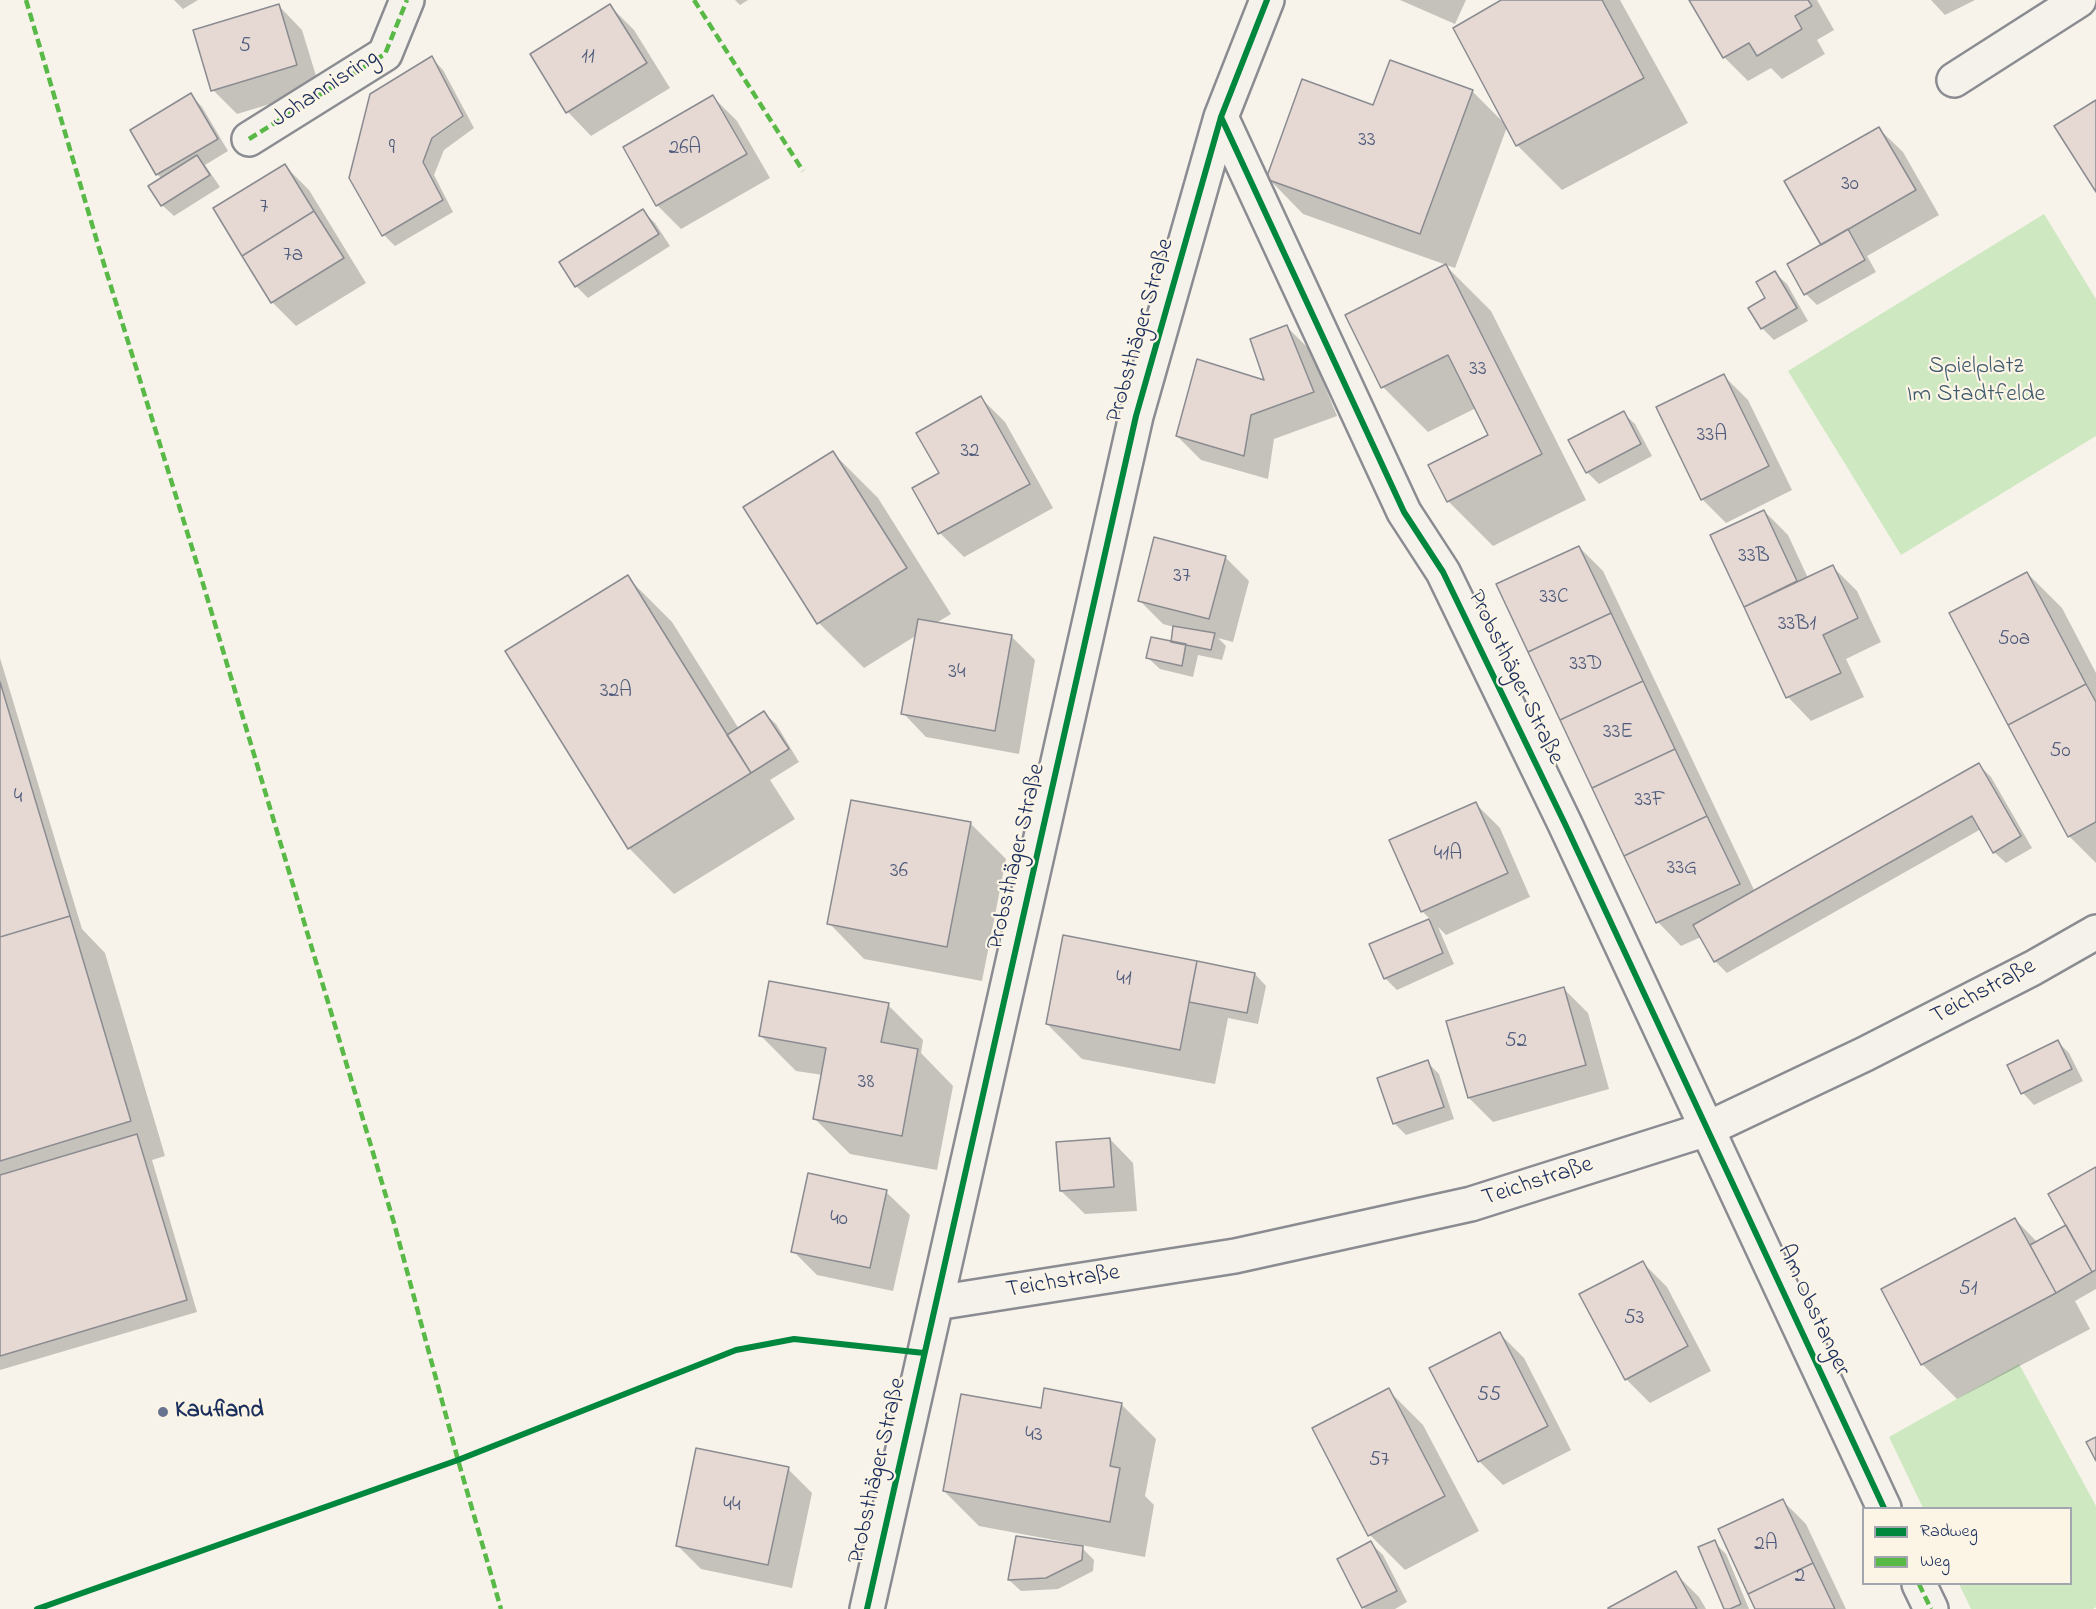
<!DOCTYPE html>
<meta charset="utf-8">
<style>
body{margin:0}
#map{position:relative;width:2096px;height:1609px;overflow:hidden;background:#f7f3ea;font-family:"Indie Flower",sans-serif}
canvas{display:block}
.legend{position:absolute;left:1862px;top:1507px;width:210px;height:78px;box-sizing:border-box;background:#fcf5e5;border:2px solid #a2a6af;margin:0;padding:8px 10px;list-style:none;font-size:18px;color:#1b2f5e}
.legend li{display:flex;align-items:center;gap:12px;height:30px}
.legend b{width:30px;border:2px solid #a2a6af}
</style>
<div id="map">
<canvas width="2096" height="1609"></canvas>
<ul class="legend">
<li><b style="height:8px;background:#00873e"></b>Radweg</li>
<li><b style="height:8px;background:#58b947"></b>Weg</li>
</ul>
</div>
<script>
const ctx = document.querySelector('canvas').getContext('2d');
ctx.lineJoin = 'round';
function paint(path, color) {
  ctx.fillStyle = color;
  ctx.fill(path, 'evenodd');
}
function trace(path, color, width, dash) {
  ctx.strokeStyle = color;
  ctx.lineWidth = width;
  ctx.lineCap = dash ? 'butt' : 'round';
  ctx.setLineDash(dash || []);
  ctx.stroke(path);
}
function write(font, color, halo, rows, align = 'center') {
  ctx.font = font + ' "Indie Flower",sans-serif';
  ctx.lineWidth = 4.5;
  ctx.setLineDash([]);
  ctx.textBaseline = 'middle';
  ctx.strokeStyle = halo;
  ctx.fillStyle = color;
  for (const [text, x, y, turn = 0] of rows) {
    ctx.save();
    ctx.translate(x, y);
    ctx.rotate((+turn || 0) * Math.PI / 180);
    ctx.textAlign = isNaN(turn) ? turn : align;
    if (halo) ctx.strokeText(text, 0, 0);
    ctx.fillText(text, 0, 0);
    ctx.restore();
  }
}
paint(new Path2D(`
 M 2044,214 L 2096,299 L 2096,436 L 1901,555 L 1788,371 Z
 M 2019,1364 L 2096,1506 L 2096,1607 L 2093,1609 L 1971,1609 L 1959,1584 L 2070,1584 L 2070,1508 L 1923,1508 L 1889,1437 Z`), '#cee8c1');
paint(new Path2D(`
 M 174,0 L 198,0 L 183,9 Z
 M 735,0 L 748,0 L 740,5 Z
 M 1400,0 L 1466,0 L 1455,24 Z
 M 1504,0 L 1620,0 L 1688,123 L 1562,190 L 1517,145 L 1507,127 L 1455,268 L 1303,214 L 1268,178 L 1374,106 L 1472,91 L 1505,124 Z
 M 1690,0 L 1817,0 L 1834,30 L 1817,40 L 1825,54 L 1782,79 L 1771,68 L 1748,81 L 1724,57 Z
 M 1931,0 L 1975,0 L 1945,15 Z
 M 279,6 L 302,30 L 320,89 L 237,114 L 213,90 Z
 M 610,6 L 634,30 L 670,88 L 591,136 L 568,112 L 532,54 Z
 M 432,58 L 443,70 L 474,128 L 444,150 L 434,175 L 453,212 L 395,246 L 384,235 Z
 M 191,95 L 202,107 L 228,151 L 205,165 L 220,187 L 174,216 L 162,205 L 162,179 L 157,174 Z
 M 713,97 L 737,121 L 770,178 L 681,229 L 657,205 Z
 M 1879,129 L 1903,152 L 1939,215 L 1867,256 L 1876,272 L 1817,305 L 1806,294 L 1823,245 Z
 M 285,166 L 309,190 L 366,283 L 296,326 L 272,302 L 215,208 Z
 M 643,211 L 655,223 L 670,246 L 588,298 L 576,286 Z
 M 1446,266 L 1491,311 L 1586,500 L 1493,546 L 1448,501 L 1490,436 L 1476,408 L 1428,432 L 1383,387 Z
 M 1775,273 L 1787,284 L 1808,321 L 1774,340 L 1762,328 L 1767,298 Z
 M 1286,326 L 1310,350 L 1337,416 L 1274,439 L 1268,479 L 1201,460 L 1177,436 L 1267,382 Z
 M 1724,376 L 1748,400 L 1792,490 L 1726,523 L 1702,499 Z
 M 981,398 L 1005,422 L 1053,508 L 964,557 L 940,533 L 914,488 L 941,474 Z
 M 1623,413 L 1635,424 L 1652,456 L 1599,484 L 1587,472 Z
 M 833,453 L 878,498 L 951,614 L 936,623 L 1011,636 L 1035,660 L 1019,754 L 926,737 L 903,713 L 917,635 L 864,668 L 819,623 L 746,507 Z
 M 1764,511 L 1788,535 L 1808,578 L 1833,567 L 1857,591 L 1881,642 L 1846,659 L 1864,697 L 1811,721 L 1788,697 L 1712,536 Z
 M 1579,547 L 1603,571 L 1755,892 L 1979,765 L 1991,777 L 2032,848 L 2006,863 L 1994,852 L 1981,829 L 1727,973 L 1715,961 L 1701,937 L 1681,946 L 1658,922 Z
 M 1225,557 L 1249,581 L 1233,642 L 1218,638 L 1226,646 L 1222,660 L 1198,655 L 1193,677 L 1160,669 L 1148,658 L 1172,644 L 1174,627 L 1163,624 L 1139,600 Z
 M 2027,573 L 2062,608 L 2096,673 L 2096,863 L 2069,836 L 1951,613 Z
 M 627,577 L 672,622 L 739,729 L 764,713 L 776,724 L 799,762 L 770,780 L 795,819 L 674,894 L 629,848 L 507,651 Z
 M 0,658 L 82,929 L 105,953 L 165,1156 L 152,1160 L 197,1312 L 0,1370 Z
 M 1476,804 L 1500,828 L 1530,897 L 1446,935 L 1438,927 L 1454,964 L 1397,990 L 1385,978 L 1371,945 L 1431,920 L 1422,911 Z
 M 971,824 L 1006,859 L 982,981 L 864,959 L 829,923 Z
 M 1255,974 L 1266,986 L 1258,1024 L 1228,1018 L 1215,1084 L 1082,1059 L 1047,1024 Z
 M 1564,989 L 1588,1013 L 1609,1089 L 1493,1122 L 1469,1098 Z
 M 888,1005 L 923,1040 L 921,1053 L 953,1086 L 937,1170 L 850,1154 L 815,1119 L 823,1075 L 796,1071 L 761,1036 Z
 M 2058,1042 L 2069,1053 L 2083,1081 L 2034,1105 L 2023,1093 Z
 M 1427,1062 L 1439,1074 L 1454,1119 L 1406,1135 L 1395,1124 L 1379,1079 Z
 M 1110,1139 L 1133,1163 L 1137,1211 L 1085,1214 L 1061,1191 Z
 M 2096,1169 L 2096,1289 L 2075,1301 L 2090,1329 L 1957,1399 L 1922,1364 L 2015,1219 L 2038,1243 L 2069,1226 Z
 M 886,1192 L 910,1215 L 893,1291 L 817,1275 L 793,1251 Z
 M 1643,1263 L 1667,1287 L 1711,1371 L 1650,1403 L 1626,1379 Z
 M 1500,1334 L 1524,1358 L 1571,1450 L 1503,1485 L 1479,1461 Z
 M 1388,1390 L 1423,1425 L 1479,1531 L 1405,1570 L 1370,1535 Z
 M 1121,1404 L 1156,1439 L 1145,1496 L 1154,1505 L 1145,1557 L 979,1526 L 944,1491 L 1042,1410 Z
 M 788,1469 L 812,1493 L 792,1588 L 701,1569 L 677,1545 Z
 M 1782,1500 L 1806,1524 L 1846,1609 L 1757,1609 Z
 M 1714,1542 L 1726,1554 L 1749,1609 L 1726,1609 Z
 M 1371,1543 L 1383,1555 L 1407,1602 L 1395,1609 L 1365,1609 L 1363,1607 Z
 M 1082,1548 L 1094,1560 L 1093,1571 L 1058,1589 L 1021,1591 L 1009,1580 Z
 M 1675,1573 L 1699,1597 L 1706,1609 L 1610,1609 Z`), '#0003');
const building = new Path2D(`
 M 1501,0 L 1602,0 L 1644,78 L 1516,146 L 1453,28 Z
 M 1689,0 L 1808,0 L 1812,6 L 1795,16 L 1802,29 L 1757,56 L 1749,43 L 1723,58 Z
 M 279,4 L 297,65 L 211,91 L 193,30 Z
 M 610,4 L 647,63 L 566,113 L 530,54 Z
 M 432,56 L 463,116 L 432,138 L 423,162 L 443,200 L 382,236 L 349,178 L 370,94 Z
 M 1390,60 L 1473,90 L 1420,234 L 1266,179 L 1302,79 L 1373,105 Z
 M 191,93 L 218,139 L 156,175 L 130,130 Z
 M 713,95 L 747,154 L 656,206 L 623,147 Z
 M 2096,100 L 2096,192 L 2054,126 Z
 M 1879,127 L 1916,190 L 1821,245 L 1784,181 Z
 M 197,155 L 210,175 L 161,206 L 148,186 Z
 M 285,164 L 314,211 L 242,256 L 213,208 Z
 M 643,209 L 659,234 L 575,287 L 559,262 Z
 M 314,211 L 344,258 L 271,303 L 242,256 Z
 M 1848,229 L 1865,260 L 1804,295 L 1787,264 Z
 M 1446,264 L 1542,454 L 1447,502 L 1428,465 L 1488,435 L 1448,355 L 1381,388 L 1345,315 Z
 M 1775,271 L 1797,308 L 1761,329 L 1748,308 L 1765,298 L 1756,282 Z
 M 1287,325 L 1314,392 L 1251,415 L 1244,456 L 1176,436 L 1197,359 L 1264,380 L 1250,339 Z
 M 1724,374 L 1769,466 L 1701,500 L 1656,407 Z
 M 981,396 L 1030,484 L 938,534 L 912,488 L 939,473 L 916,433 Z
 M 1624,411 L 1641,444 L 1586,473 L 1568,440 Z
 M 833,451 L 907,568 L 817,624 L 743,507 Z
 M 1764,510 L 1797,581 L 1744,607 L 1710,535 Z
 M 1154,537 L 1226,556 L 1209,619 L 1138,601 Z
 M 1579,546 L 1611,613 L 1528,652 L 1496,584 Z
 M 1833,565 L 1858,618 L 1823,635 L 1841,673 L 1786,698 L 1744,607 Z
 M 2027,572 L 2086,684 L 2008,725 L 1949,613 Z
 M 628,575 L 751,773 L 628,849 L 505,651 Z
 M 1611,613 L 1643,681 L 1560,720 L 1528,652 Z
 M 918,619 L 1012,635 L 995,731 L 901,714 Z
 M 1173,626 L 1215,633 L 1211,650 L 1171,642 Z
 M 1151,637 L 1186,644 L 1182,666 L 1146,658 Z
 M 1643,681 L 1675,749 L 1592,788 L 1560,720 Z
 M 0,682 L 70,916 L 0,937 Z
 M 2086,684 L 2096,702 L 2096,822 L 2068,837 L 2008,725 Z
 M 764,711 L 789,749 L 751,773 L 727,735 Z
 M 1675,749 L 1707,816 L 1624,856 L 1592,788 Z
 M 1979,763 L 2021,836 L 1993,853 L 1972,816 L 1714,962 L 1693,925 Z
 M 851,800 L 971,822 L 947,947 L 827,924 Z
 M 1476,802 L 1508,873 L 1421,912 L 1389,840 Z
 M 1707,816 L 1740,884 L 1656,923 L 1624,856 Z
 M 70,916 L 131,1121 L 0,1161 L 0,937 Z
 M 1429,919 L 1443,953 L 1384,979 L 1369,944 Z
 M 1063,935 L 1197,961 L 1180,1050 L 1046,1024 Z
 M 1197,961 L 1255,973 L 1247,1013 L 1189,1002 Z
 M 769,981 L 889,1003 L 881,1042 L 918,1049 L 902,1136 L 813,1119 L 826,1048 L 759,1036 Z
 M 1564,987 L 1586,1065 L 1468,1098 L 1446,1021 Z
 M 2058,1040 L 2072,1069 L 2021,1094 L 2007,1065 Z
 M 1428,1060 L 1444,1107 L 1393,1124 L 1377,1078 Z
 M 137,1134 L 187,1300 L 0,1356 L 0,1175 Z
 M 1110,1138 L 1114,1187 L 1060,1191 L 1056,1142 Z
 M 2096,1167 L 2096,1270 L 2092,1272 L 2048,1194 Z
 M 808,1173 L 887,1190 L 870,1268 L 791,1252 Z
 M 2015,1218 L 2056,1293 L 1921,1365 L 1881,1289 Z
 M 2066,1225 L 2092,1272 L 2056,1293 L 2030,1245 Z
 M 1643,1261 L 1688,1346 L 1625,1380 L 1579,1294 Z
 M 1500,1332 L 1548,1426 L 1478,1462 L 1429,1368 Z
 M 1044,1388 L 1122,1403 L 1110,1466 L 1120,1468 L 1110,1522 L 943,1491 L 961,1394 L 1041,1408 Z
 M 1389,1388 L 1445,1496 L 1368,1536 L 1312,1428 Z
 M 2096,1437 L 2096,1461 L 2086,1442 Z
 M 696,1448 L 789,1467 L 768,1565 L 676,1546 Z
 M 1783,1499 L 1813,1563 L 1748,1594 L 1718,1529 Z
 M 1016,1536 L 1083,1546 L 1082,1560 L 1046,1578 L 1008,1580 Z
 M 1715,1540 L 1741,1604 L 1730,1609 L 1724,1609 L 1698,1547 Z
 M 1371,1541 L 1397,1591 L 1362,1608 L 1337,1559 Z
 M 1813,1563 L 1835,1609 L 1755,1609 L 1748,1594 Z
 M 1676,1571 L 1697,1609 L 1608,1609 L 1608,1608 Z`);
paint(building, '#e6d9d3');
trace(building, '#8a8c91', 1.5);
const street = new Path2D(`
 M 1954,80 L 2079,0
 M 1221,117 L 1404,512 L 1443,572 L 1565,824 L 1884,1508
 M 249,139 L 385,54 L 407,0
 M 936,1303 L 1235,1256 L 1471,1204 L 1707,1129 L 1865,1054 L 2033,968 L 2096,932
 M 1919,1584 L 1931,1609
 M 867,1609 L 1136,416 L 1221,117 L 1267,0`);
trace(street, '#8a8c91', 38);
trace(street, '#f5f2ec', 33);
trace(new Path2D(`
 M 26,0 L 99,248 L 198,567 L 394,1223 L 458,1460 L 501,1609
 M 694,0 L 803,171
 M 249,139 L 385,54 L 407,0
 M 1919,1584 L 1931,1609`), '#58b947', 4.5, [9, 4.5]);
trace(new Path2D(`
 M 1221,117 L 1404,512 L 1443,572 L 1565,824 L 1884,1508
 M 37,1609 L 458,1460 L 736,1350 L 794,1339 L 924,1353
 M 867,1609 L 1136,416 L 1221,117 L 1267,0`), '#00873e', 6);
for (const [x, y, r, color] of [
 [163,1412,6,"#68748f"]
]) {
  const dot = new Path2D();
  dot.arc(x, y, r, 0, 2 * Math.PI);
  ctx.fillStyle = color;
  ctx.fill(dot);
  trace(dot, '#fcf5e5', 2);
}
write('21px', '#4e5a7b', null, [
 ["5",245,48],
 ["11",588,59],
 ["33",1367,142],
 ["9",392,150],
 ["26A",685,150],
 ["30",1850,186],
 ["7",264,209],
 ["7a",293,257],
 ["33",1478,371],
 ["33A",1712,437],
 ["32",970,453],
 ["33B",1754,558],
 ["37",1182,578],
 ["33C",1554,599],
 ["33B1",1797,626],
 ["50a",2014,641],
 ["33D",1586,666],
 ["34",957,674],
 ["32A",616,693],
 ["33E",1618,734],
 ["50",2060,753],
 ["4",18,799],
 ["33F",1650,802],
 ["41A",1448,856],
 ["33G",1682,870],
 ["36",899,873],
 ["41",1124,981],
 ["52",1516,1043],
 ["38",866,1084],
 ["40",839,1221],
 ["51",1968,1291],
 ["53",1634,1320],
 ["55",1489,1397],
 ["43",1034,1437],
 ["57",1379,1462],
 ["44",732,1507],
 ["2A",1766,1546],
 ["2",1800,1578]
]);
write('24px', '#1b2f5e', '#fcf5e5', [
 ["Johannisring",326,90,-33],
 ["Probsthäger Straße",1142,331,-74],
 ["Probsthäger Straße",1514,678,64],
 ["Probsthäger Straße",1018,857,-77],
 ["Teichstraße",1984,993,-28],
 ["Teichstraße",1538,1183,-18],
 ["Teichstraße",1063,1283,-9],
 ["Am Obstanger",1812,1311,65],
 ["Probsthäger Straße",879,1471,-77]
]);
write('24px', '#3f5b6e', '#fcf5e5', [
 ["Spielplatz",1976,368],
 ["Im Stadtfelde",1976,396]
]);
write('bold 24px', '#1b2f5e', '#fcf5e5', [
 ["Kaufland",175,1412]
], 'left');
</script>
